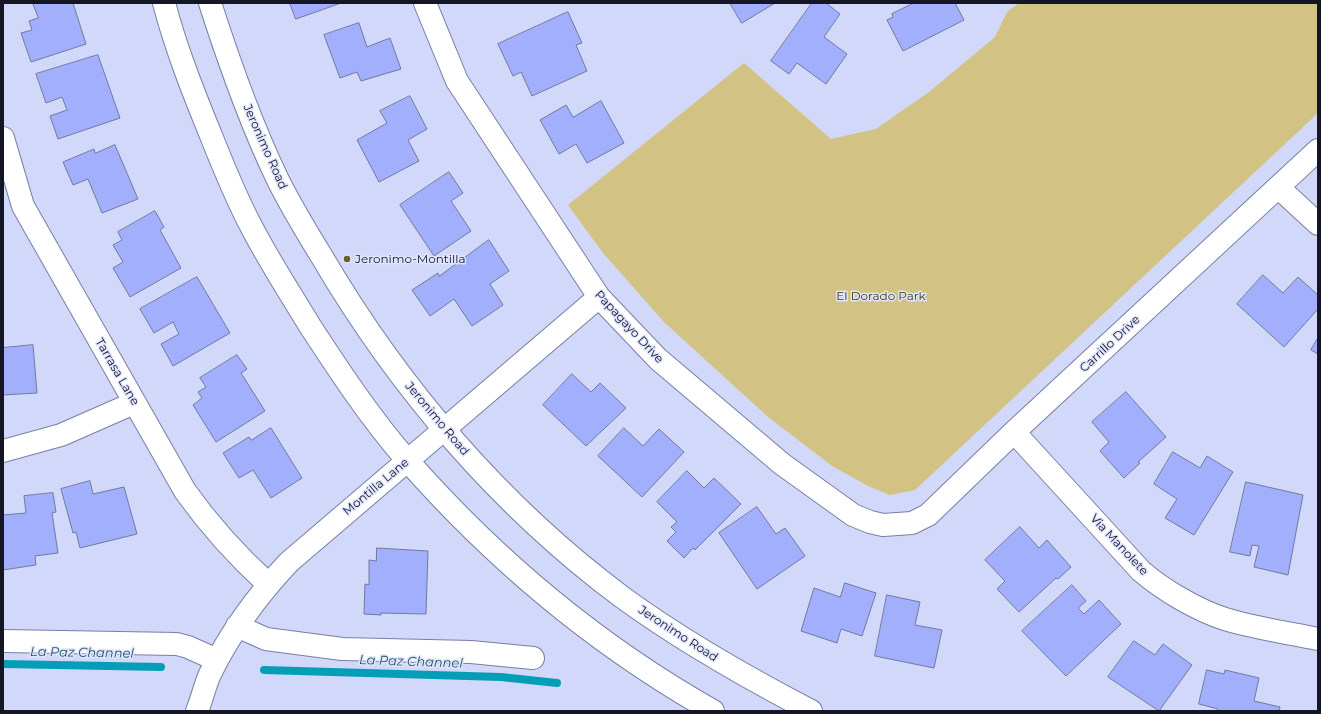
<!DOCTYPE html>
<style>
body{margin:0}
#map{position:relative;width:1321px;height:714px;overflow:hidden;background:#d1d8f9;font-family:Montserrat,sans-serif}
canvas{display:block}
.frame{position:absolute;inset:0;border:4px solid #141625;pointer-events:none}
</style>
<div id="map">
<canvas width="1321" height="714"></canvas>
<div class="frame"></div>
</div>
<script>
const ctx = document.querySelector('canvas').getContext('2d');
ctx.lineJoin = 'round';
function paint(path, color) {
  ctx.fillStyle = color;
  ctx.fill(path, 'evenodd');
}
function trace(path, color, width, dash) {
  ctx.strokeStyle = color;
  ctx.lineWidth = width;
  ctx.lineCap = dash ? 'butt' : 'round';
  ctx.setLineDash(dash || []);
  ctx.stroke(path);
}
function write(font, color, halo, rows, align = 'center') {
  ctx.font = font + ' Montserrat,sans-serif';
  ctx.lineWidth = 3;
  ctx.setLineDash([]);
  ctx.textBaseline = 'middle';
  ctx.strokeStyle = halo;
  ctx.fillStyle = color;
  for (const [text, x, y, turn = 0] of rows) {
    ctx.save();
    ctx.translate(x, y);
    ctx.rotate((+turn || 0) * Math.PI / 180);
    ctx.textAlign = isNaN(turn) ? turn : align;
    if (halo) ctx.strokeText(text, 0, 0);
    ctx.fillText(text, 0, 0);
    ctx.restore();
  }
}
paint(new Path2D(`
 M 1019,3 L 1318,3 L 1318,113 L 915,490 L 890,495 L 870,487 L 832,466 L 767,416 L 664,322 L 603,253 L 568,205 L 744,63 L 831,139 L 876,129 L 929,92 L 995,37 L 1007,12 Z`), '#d2c284');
trace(new Path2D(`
 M 3,664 L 161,667
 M 264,670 L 501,677 L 557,683`), '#069db7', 8);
const building = new Path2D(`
 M 33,3 L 73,3 L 86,44 L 31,62 L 21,33 L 32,30 L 29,21 L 38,18 Z
 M 290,3 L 341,3 L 296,19 Z
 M 730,3 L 775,3 L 742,23 Z
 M 812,3 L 826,3 L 840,14 L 824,37 L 847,54 L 826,84 L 797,63 L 789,74 L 771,61 Z
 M 914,3 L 955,3 L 964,20 L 903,51 L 887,20 L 893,17 L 892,14 Z
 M 568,12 L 582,43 L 576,45 L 587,71 L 532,96 L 521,72 L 513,76 L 498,44 Z
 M 359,23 L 367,47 L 390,38 L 401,69 L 361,81 L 357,72 L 340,78 L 324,35 Z
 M 98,55 L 120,118 L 58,139 L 50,116 L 67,110 L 62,97 L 46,103 L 36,74 Z
 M 410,96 L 427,129 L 408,140 L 419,161 L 379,182 L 357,140 L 387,123 L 380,111 Z
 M 601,101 L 624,143 L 587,163 L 576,144 L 559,154 L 540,120 L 566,105 L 573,117 Z
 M 115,145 L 138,199 L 102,213 L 88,179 L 73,185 L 63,162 L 94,149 L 95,153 Z
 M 449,172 L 463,193 L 451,201 L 471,231 L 434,256 L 400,205 Z
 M 155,211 L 164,227 L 160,230 L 181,268 L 130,297 L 113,268 L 123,262 L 113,245 L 122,240 L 118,232 Z
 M 489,240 L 509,271 L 490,284 L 503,305 L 472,326 L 454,299 L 430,316 L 412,290 L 438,273 L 439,276 Z
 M 1263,275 L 1283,293 L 1298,277 L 1318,295 L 1318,309 L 1284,347 L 1237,304 Z
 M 197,277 L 230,333 L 173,366 L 161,344 L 179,334 L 173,322 L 154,333 L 140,309 Z
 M 1318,338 L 1318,354 L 1311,350 Z
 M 33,345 L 37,393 L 3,395 L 3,348 Z
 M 237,355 L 247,369 L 241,373 L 265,411 L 216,442 L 193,405 L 202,398 L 198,392 L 206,387 L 200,378 Z
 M 572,374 L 591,392 L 600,383 L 626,408 L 586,446 L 543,405 Z
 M 1126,392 L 1166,437 L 1138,462 L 1140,463 L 1124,478 L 1100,451 L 1109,442 L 1092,422 Z
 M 271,428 L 302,478 L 271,498 L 253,470 L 239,478 L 223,453 L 249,437 L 251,440 Z
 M 624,428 L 643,446 L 659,429 L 684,452 L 642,497 L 598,456 Z
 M 1173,452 L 1200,468 L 1207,456 L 1233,472 L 1194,535 L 1165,518 L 1177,499 L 1154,484 Z
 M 687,471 L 704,488 L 714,478 L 741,504 L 695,550 L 693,548 L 684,558 L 667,541 L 676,532 L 671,527 L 677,522 L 657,502 Z
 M 90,481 L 93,494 L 124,487 L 137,534 L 80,548 L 76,532 L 73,533 L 61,489 Z
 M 1246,482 L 1303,495 L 1288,575 L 1254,567 L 1259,546 L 1252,545 L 1250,556 L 1230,552 Z
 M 53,493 L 56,512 L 52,513 L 58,553 L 35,556 L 36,565 L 3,570 L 3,515 L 26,513 L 24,496 Z
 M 757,507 L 776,534 L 785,528 L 805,556 L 757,589 L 719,533 Z
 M 1020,527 L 1039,548 L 1047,540 L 1071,567 L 1058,579 L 1056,578 L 1019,612 L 997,589 L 1005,581 L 985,560 Z
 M 377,548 L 428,551 L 426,614 L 381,613 L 381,615 L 364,614 L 365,584 L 369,585 L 369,560 L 376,561 Z
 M 845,583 L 876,593 L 862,636 L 841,629 L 837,643 L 801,631 L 814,588 L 840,597 Z
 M 1072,585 L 1086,601 L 1078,608 L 1084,614 L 1099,600 L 1121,624 L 1066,676 L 1022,631 Z
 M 887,595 L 920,602 L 915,625 L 942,630 L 934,668 L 875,656 Z
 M 1134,641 L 1155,655 L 1163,644 L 1192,665 L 1159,711 L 1108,677 Z
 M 1207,670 L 1224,674 L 1225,670 L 1259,678 L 1254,701 L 1280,707 L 1279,711 L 1218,711 L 1218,709 L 1199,704 Z`);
paint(building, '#a1affd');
trace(building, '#71799e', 1);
const minor = new Path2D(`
 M 425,3 L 457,81 L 599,297 L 658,359 L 782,464 L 853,515 L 870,522 L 883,525 L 912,523 L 928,515 L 1014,432 L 1318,150
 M 3,138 L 23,206 L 185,491 C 210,526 236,555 268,584
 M 1279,188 L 1318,224
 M 1014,432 L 1141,571 C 1163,590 1197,610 1225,619 C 1254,628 1289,633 1318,639
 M 3,451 L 61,435 L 134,403
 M 237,626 L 266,639 L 342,649 L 471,652 L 533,658
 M 3,641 L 177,644 L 188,647 L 217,660
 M 197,711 C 202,699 205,685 210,674 C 231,631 257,596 289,562 L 599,297`);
const major = new Path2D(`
 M 164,3 C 176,49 194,94 212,138 C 224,168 236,198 251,226 C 269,261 290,293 310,326 C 340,372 371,419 407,460 C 494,559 598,646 713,711
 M 210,3 C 229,62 250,122 277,178 C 290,205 306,231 322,257 C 399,388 500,506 622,597 C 682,641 746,677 811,711`);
trace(minor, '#777fa5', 24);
trace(major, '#777fa5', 24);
trace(minor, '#fff', 22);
trace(major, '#fff', 22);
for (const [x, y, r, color] of [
 [347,259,4,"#6b5f2c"]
]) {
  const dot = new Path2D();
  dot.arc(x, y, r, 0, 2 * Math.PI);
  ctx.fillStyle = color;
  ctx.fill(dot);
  trace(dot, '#e0e6ff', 1.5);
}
write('12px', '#141625', '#e0e6ff', [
 ["Jeronimo Road",265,147,66],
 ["Papagayo Drive",629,327,47],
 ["Carrillo Drive",1110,344,-43],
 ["Tarrasa Lane",117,372,60],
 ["Jeronimo Road",437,419,50],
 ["Montilla Lane",376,487,-40],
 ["Via Manolete",1119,545,47],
 ["Jeronimo Road",678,634,33]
]);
write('12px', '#141625', '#e0e6ff', [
 ["Jeronimo-Montilla",355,259]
], 'left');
write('12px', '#3f360f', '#e0e6ff', [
 ["El Dorado Park",881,296]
]);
write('italic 13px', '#1f525e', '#e0e6ff', [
 ["La Paz Channel",82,653,1],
 ["La Paz Channel",411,662,2]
]);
</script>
